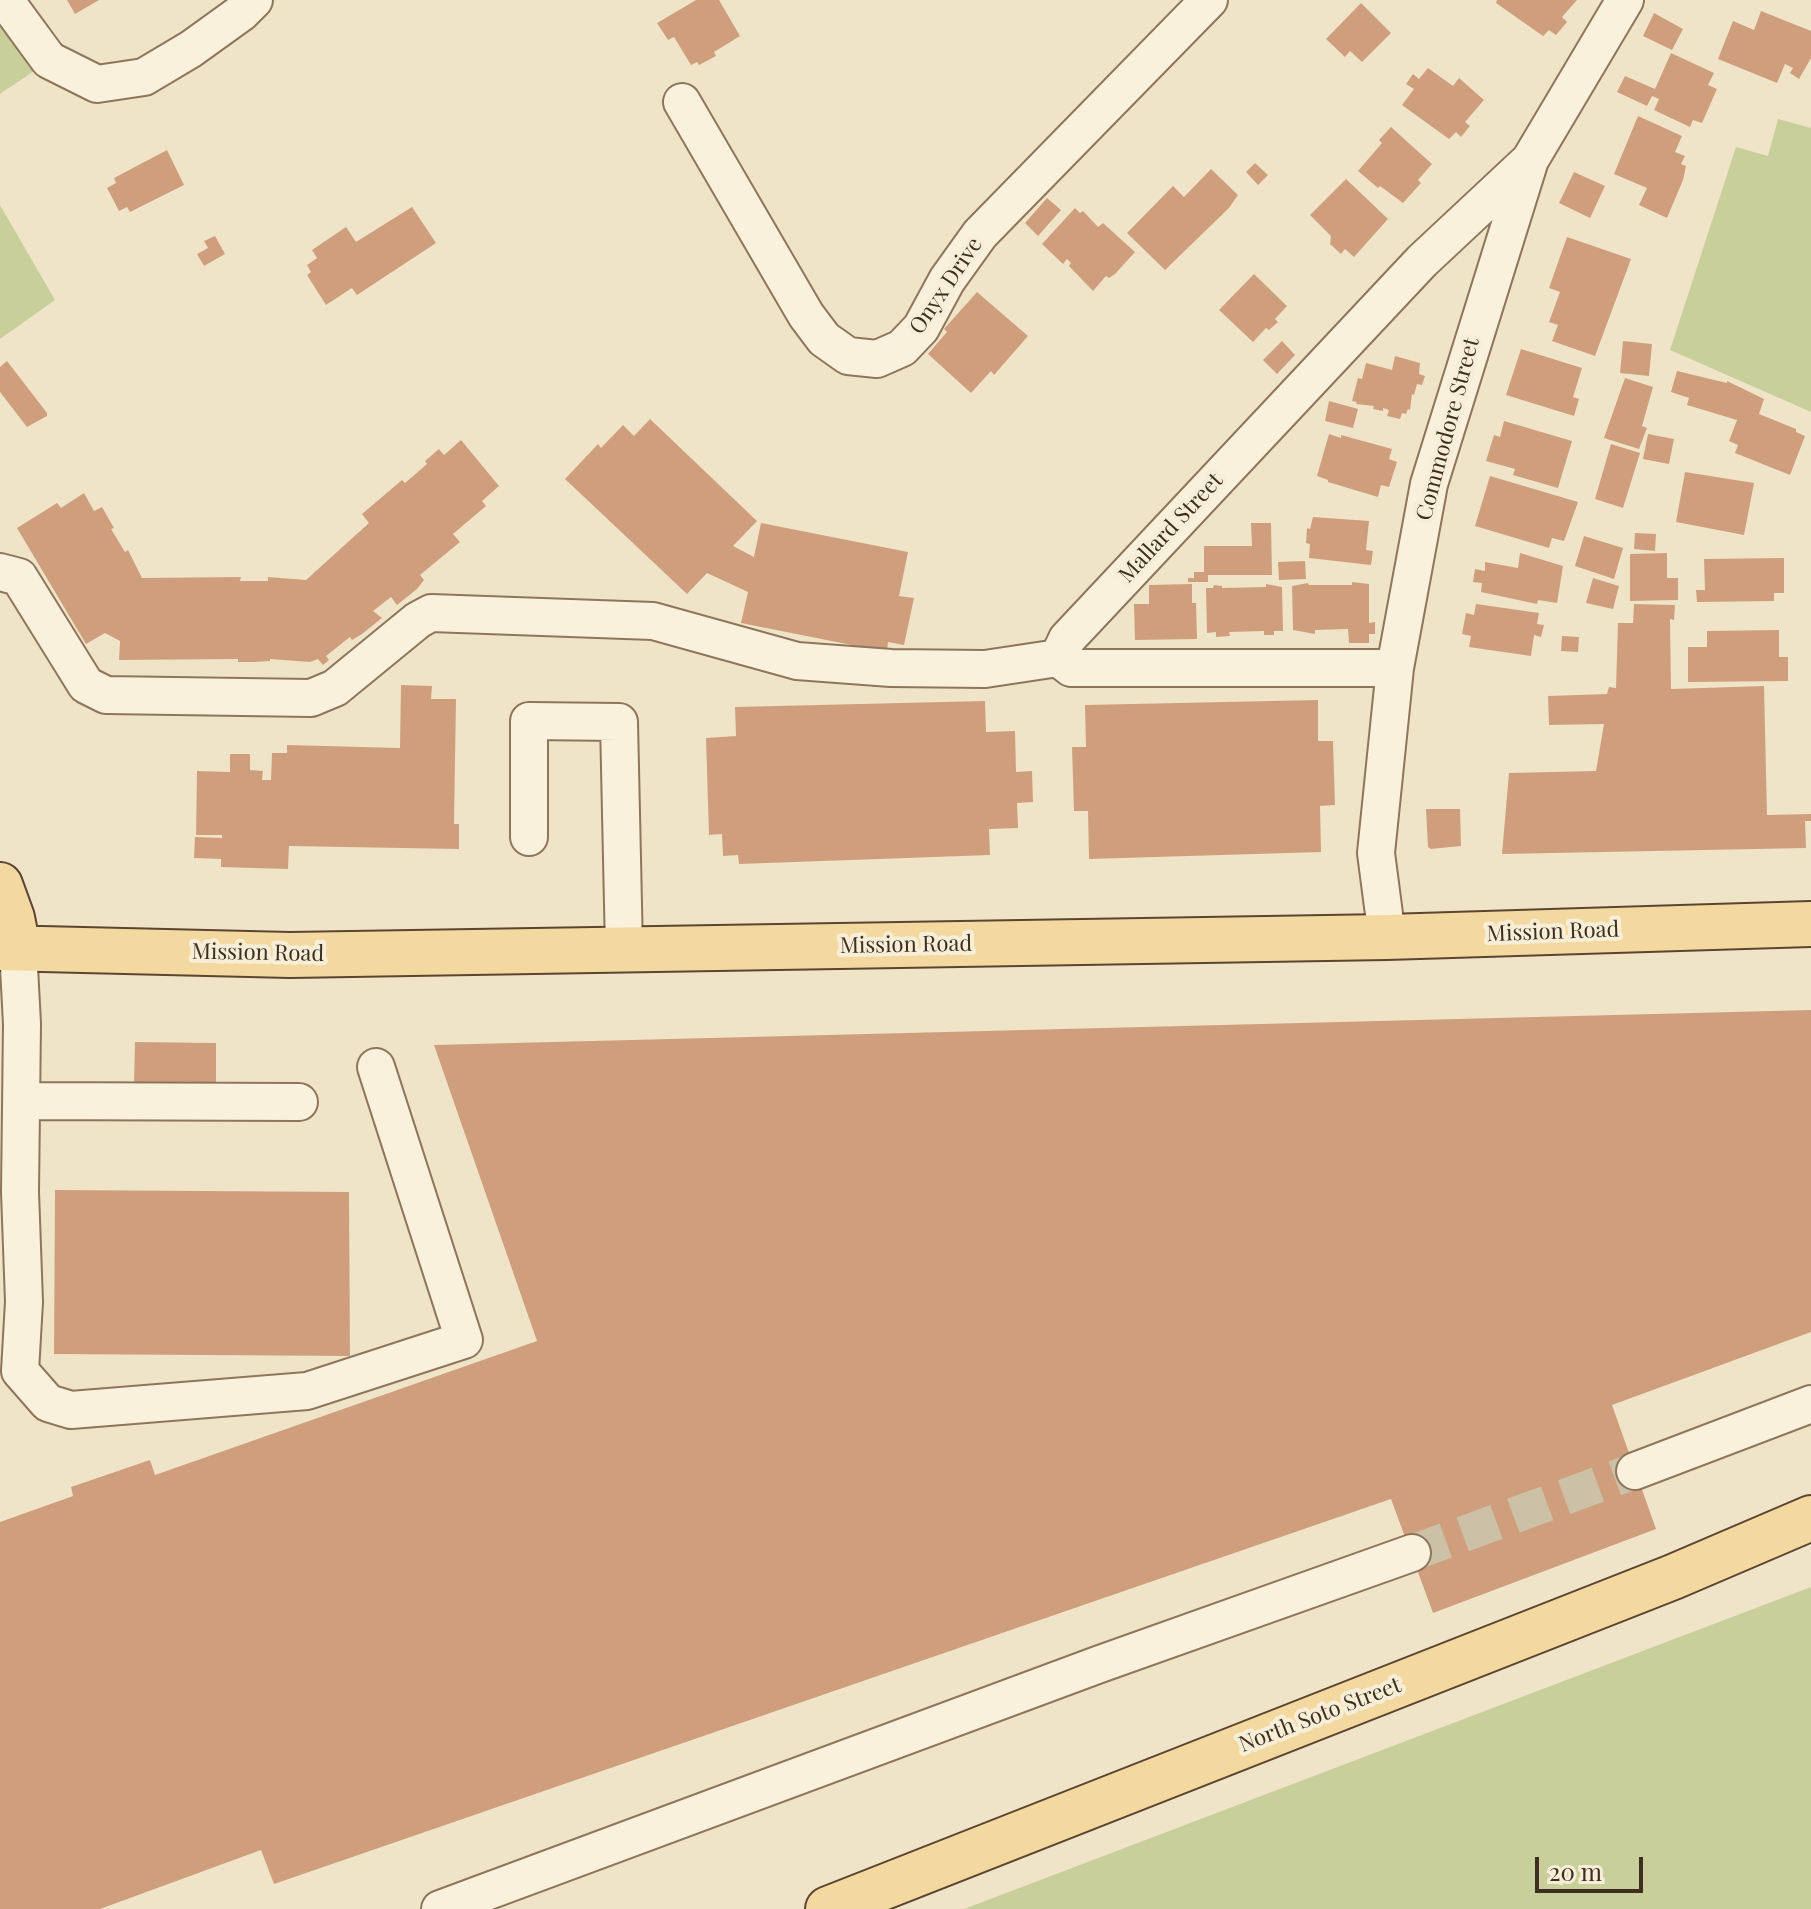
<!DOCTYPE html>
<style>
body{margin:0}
#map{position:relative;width:1811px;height:1909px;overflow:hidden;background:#f0e4c8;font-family:"Playfair Display",serif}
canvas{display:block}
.scale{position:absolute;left:1535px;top:1857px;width:108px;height:36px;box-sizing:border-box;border:4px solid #3d2e20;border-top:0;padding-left:10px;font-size:24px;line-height:28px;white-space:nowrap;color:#3d2e20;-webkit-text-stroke:6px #f7eed8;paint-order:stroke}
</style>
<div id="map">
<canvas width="1811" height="1909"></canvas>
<div class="scale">20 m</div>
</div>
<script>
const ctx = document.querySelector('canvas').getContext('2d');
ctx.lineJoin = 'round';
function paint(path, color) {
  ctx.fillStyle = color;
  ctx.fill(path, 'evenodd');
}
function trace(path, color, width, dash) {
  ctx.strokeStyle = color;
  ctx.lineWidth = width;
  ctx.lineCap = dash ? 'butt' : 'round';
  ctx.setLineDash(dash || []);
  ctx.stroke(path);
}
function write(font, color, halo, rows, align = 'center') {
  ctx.font = font + ' "Playfair Display",serif';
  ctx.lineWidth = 8;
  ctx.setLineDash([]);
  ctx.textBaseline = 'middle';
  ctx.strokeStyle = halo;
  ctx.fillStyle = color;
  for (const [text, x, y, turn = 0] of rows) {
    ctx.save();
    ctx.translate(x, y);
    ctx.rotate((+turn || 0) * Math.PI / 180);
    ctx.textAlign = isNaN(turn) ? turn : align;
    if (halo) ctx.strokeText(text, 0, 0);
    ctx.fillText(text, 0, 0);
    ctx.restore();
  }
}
paint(new Path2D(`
 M 0,28 L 37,69 L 0,94 Z
 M 1778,119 L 1811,128 L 1811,412 L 1670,350 L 1736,147 L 1768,156 Z
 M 0,205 L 55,300 L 0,339 Z
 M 1811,1587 L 1811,1909 L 964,1909 Z`), '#c9cf9b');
paint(new Path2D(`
 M 67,0 L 99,0 L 75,14 Z
 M 696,0 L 719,0 L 740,36 L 714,52 L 716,56 L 699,65 L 697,62 L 691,65 L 674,37 L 668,40 L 657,23 Z
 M 1497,0 L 1577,0 L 1562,17 L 1567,22 L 1556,35 L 1549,30 L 1543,36 L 1496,3 Z
 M 1361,3 L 1391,33 L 1362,62 L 1350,51 L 1345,57 L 1326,39 Z
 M 1761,11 L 1811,31 L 1811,58 L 1799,79 L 1790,73 L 1793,68 L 1785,64 L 1777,83 L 1718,59 L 1733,21 L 1754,30 Z
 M 1654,13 L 1683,29 L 1672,50 L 1643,36 Z
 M 1671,53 L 1714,73 L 1708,85 L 1717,89 L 1702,123 L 1693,120 L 1690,127 L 1654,110 L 1659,99 L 1652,96 L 1647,106 L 1617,92 L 1625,76 L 1655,89 Z
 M 1428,68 L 1453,86 L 1459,78 L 1484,100 L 1465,122 L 1470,126 L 1461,137 L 1456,132 L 1449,139 L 1402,105 L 1414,89 L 1406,84 L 1413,74 L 1419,79 Z
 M 1638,116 L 1682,136 L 1675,152 L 1685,156 L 1681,164 L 1686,166 L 1683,180 L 1667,218 L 1639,205 L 1647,188 L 1614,174 Z
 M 1391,127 L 1432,164 L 1418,180 L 1421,183 L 1403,203 L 1380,186 L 1378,188 L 1358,171 L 1382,143 L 1379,140 Z
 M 167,150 L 184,185 L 130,212 L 127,207 L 119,211 L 107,188 L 116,183 L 114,178 Z
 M 1255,163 L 1268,175 L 1258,185 L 1246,172 Z
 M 1211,169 L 1238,195 L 1229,208 L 1165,270 L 1127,233 L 1173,186 L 1184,197 Z
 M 1574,172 L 1605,186 L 1590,218 L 1559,203 Z
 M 1346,179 L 1388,219 L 1354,257 L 1345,249 L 1341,254 L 1330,244 L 1331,236 L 1310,215 Z
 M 1047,198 L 1061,210 L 1038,236 L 1025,223 Z
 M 412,207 L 436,243 L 357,295 L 352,288 L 326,305 L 307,275 L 311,272 L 307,265 L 317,258 L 312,250 L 346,227 L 356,242 Z
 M 1075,208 L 1080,213 L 1083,211 L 1098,227 L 1103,223 L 1135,252 L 1115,274 L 1109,278 L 1106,276 L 1093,291 L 1069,266 L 1071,263 L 1067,259 L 1063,264 L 1042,244 Z
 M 215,236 L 225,254 L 204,266 L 197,254 L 208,248 L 204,241 Z
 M 1567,237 L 1631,259 L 1595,356 L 1552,341 L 1558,325 L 1549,322 L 1560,292 L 1549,288 Z
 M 1254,274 L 1287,306 L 1275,319 L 1278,322 L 1269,330 L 1266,328 L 1253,342 L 1219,310 Z
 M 977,292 L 1028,336 L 994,375 L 991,371 L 971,393 L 928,354 L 947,332 L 944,329 Z
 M 1282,341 L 1295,355 L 1277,374 L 1263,360 Z
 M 1623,341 L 1652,344 L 1649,376 L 1620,373 Z
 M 1521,349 L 1582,368 L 1573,397 L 1579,399 L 1574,416 L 1506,395 Z
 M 1395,356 L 1420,363 L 1419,374 L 1425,376 L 1422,385 L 1417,384 L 1414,395 L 1412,394 L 1410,410 L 1408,409 L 1406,414 L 1402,413 L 1400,419 L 1387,416 L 1389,410 L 1383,408 L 1383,411 L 1373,409 L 1374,406 L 1356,404 L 1357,402 L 1352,401 L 1358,378 L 1362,379 L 1366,363 L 1392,370 Z
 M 7,361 L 47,413 L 47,416 L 27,427 L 0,392 L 0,367 Z
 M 1677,371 L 1727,383 L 1727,381 L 1764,399 L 1759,414 L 1796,429 L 1796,432 L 1805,436 L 1790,475 L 1735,453 L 1738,445 L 1729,441 L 1737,420 L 1687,405 L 1689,398 L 1671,392 Z
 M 1625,378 L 1653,387 L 1642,426 L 1647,428 L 1639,449 L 1604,438 Z
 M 1329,401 L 1358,409 L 1353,428 L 1325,421 Z
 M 650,419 L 757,521 L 733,546 L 754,557 L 761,523 L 908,552 L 899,596 L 914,598 L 904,645 L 888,642 L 887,652 L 741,623 L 748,592 L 707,573 L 687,594 L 565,479 L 598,444 L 601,448 L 623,425 L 634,436 Z
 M 1504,421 L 1572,441 L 1558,488 L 1513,475 L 1515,469 L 1486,461 L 1494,435 L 1500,437 Z
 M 1329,434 L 1341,438 L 1341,435 L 1392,449 L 1389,459 L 1397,462 L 1389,487 L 1381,485 L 1378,497 L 1328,482 L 1328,480 L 1317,476 Z
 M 1648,434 L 1674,439 L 1669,464 L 1643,459 Z
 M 461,440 L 499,486 L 482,501 L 486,506 L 453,534 L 460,542 L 420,575 L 424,580 L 417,589 L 397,605 L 391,597 L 373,611 L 382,618 L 362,634 L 352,640 L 350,637 L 326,656 L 329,660 L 323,665 L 318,659 L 310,662 L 270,659 L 270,661 L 254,662 L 238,662 L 238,659 L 119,660 L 120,641 L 105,633 L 86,644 L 17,528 L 57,503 L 61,508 L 84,493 L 94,511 L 102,507 L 114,528 L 111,529 L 125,552 L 128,550 L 142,578 L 241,577 L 240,581 L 268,581 L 268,577 L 306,580 L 369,523 L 362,514 L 402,480 L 405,483 L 427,464 L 425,461 L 439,449 L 444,455 Z
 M 1611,444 L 1640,453 L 1623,508 L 1595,499 Z
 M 1685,472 L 1754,483 L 1744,535 L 1676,522 Z
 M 1490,476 L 1578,502 L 1564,541 L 1552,538 L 1549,548 L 1475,526 Z
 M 1313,517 L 1369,521 L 1366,550 L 1373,551 L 1371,565 L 1309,558 L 1310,544 L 1306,543 L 1307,528 L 1310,529 Z
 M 1251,523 L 1271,523 L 1272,575 L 1208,575 L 1208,582 L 1188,582 L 1188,578 L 1194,578 L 1194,572 L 1204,572 L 1204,546 L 1252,546 Z
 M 1635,533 L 1656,534 L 1655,551 L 1634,549 Z
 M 1584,536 L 1623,548 L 1614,579 L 1575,566 Z
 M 1520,553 L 1563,566 L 1557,603 L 1538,600 L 1537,604 L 1481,592 L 1482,583 L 1473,582 L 1475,569 L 1485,571 L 1485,562 L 1518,568 Z
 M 1667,553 L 1667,578 L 1678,578 L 1678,600 L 1630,601 L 1630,554 Z
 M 1784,558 L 1784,593 L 1774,593 L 1774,601 L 1697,602 L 1696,590 L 1705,590 L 1704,559 Z
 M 1305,561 L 1306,579 L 1279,580 L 1278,562 Z
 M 1593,578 L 1619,586 L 1613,609 L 1586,603 Z
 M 1352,582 L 1369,584 L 1369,623 L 1375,622 L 1375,634 L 1369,634 L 1369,643 L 1349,643 L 1348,629 L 1315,630 L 1315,634 L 1293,630 L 1292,586 L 1308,583 L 1309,585 L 1352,585 Z
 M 1192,584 L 1192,603 L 1196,603 L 1197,639 L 1135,640 L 1134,604 L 1149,604 L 1149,585 Z
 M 1266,584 L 1282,587 L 1283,631 L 1274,631 L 1274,635 L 1264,635 L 1264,631 L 1229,632 L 1230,636 L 1216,637 L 1216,632 L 1207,633 L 1206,588 L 1213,588 L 1214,585 L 1222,586 L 1222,588 L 1266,587 Z
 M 1476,604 L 1539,613 L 1537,624 L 1544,625 L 1541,637 L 1534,635 L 1531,656 L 1469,647 L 1471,636 L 1462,634 L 1466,613 L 1474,615 Z
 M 1634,604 L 1675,605 L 1674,620 L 1670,619 L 1671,689 L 1764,686 L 1767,815 L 1811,814 L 1811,821 L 1805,821 L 1806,848 L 1502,854 L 1509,773 L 1596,771 L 1604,724 L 1549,725 L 1548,696 L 1607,694 L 1609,687 L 1616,688 L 1618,623 L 1633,623 Z
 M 1779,630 L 1779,657 L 1788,657 L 1788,681 L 1688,682 L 1688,647 L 1707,647 L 1707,631 Z
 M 1562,636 L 1579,637 L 1578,652 L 1561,651 Z
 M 401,685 L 432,686 L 431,699 L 456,699 L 454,824 L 459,824 L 459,849 L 289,846 L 288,869 L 221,867 L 221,859 L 194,858 L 195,837 L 222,838 L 222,835 L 196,835 L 197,771 L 230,772 L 230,754 L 250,754 L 250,770 L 263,771 L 262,780 L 271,780 L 272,753 L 287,753 L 287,745 L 400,748 Z
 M 1318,700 L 1318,741 L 1333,741 L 1335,805 L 1320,806 L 1321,852 L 1089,859 L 1088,811 L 1074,811 L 1072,747 L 1086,747 L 1085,705 Z
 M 985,701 L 986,732 L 1015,731 L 1016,772 L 1032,771 L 1033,802 L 1017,803 L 1018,828 L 989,829 L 990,855 L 739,864 L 738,855 L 723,856 L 722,834 L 709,835 L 706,738 L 736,736 L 735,707 Z
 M 1426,809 L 1460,809 L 1461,846 L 1431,849 L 1428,847 Z
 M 1811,1010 L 1811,1332 L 1612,1405 L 1656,1529 L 1433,1613 L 1391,1499 L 274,1884 L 261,1850 L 100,1909 L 0,1909 L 0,1522 L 73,1496 L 71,1487 L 150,1460 L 155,1475 L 537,1341 L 434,1045 Z
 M 135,1042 L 216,1043 L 216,1084 L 134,1084 Z
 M 55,1190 L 349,1192 L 350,1356 L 54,1354 Z`), '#cf9f7d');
trace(new Path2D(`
 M 1412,1553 L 1635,1471`), '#ccc0a6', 36, [36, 18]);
const minor = new Path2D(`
 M 5,0 L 49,60 L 97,84 L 144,77 L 191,49 L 241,13 L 254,0
 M 682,102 L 806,315 L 824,339 L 848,356 L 877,359 L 902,348 L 921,328 L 947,280 L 980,234 L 1209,0
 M 0,572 L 19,577 L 86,685 L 106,695 L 311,698 L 335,688 L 418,620 L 431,613 L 653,621 L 797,661 L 891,668 L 985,669 L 1058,658
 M 1395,668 L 1071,668 L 1058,658 L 1067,639 L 1422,261 L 1530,160
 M 529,837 L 529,721 L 619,722 L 624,950
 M 1387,937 L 1376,853 L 1395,668 L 1429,484 L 1530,160 L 1625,0
 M 18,948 L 22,1024 L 20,1192 L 24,1302 L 20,1371 L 48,1403 L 71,1410 L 307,1391 L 464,1340 L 376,1067
 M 23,1101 L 299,1102
 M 1635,1471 L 1811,1404
 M 440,1909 L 1100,1664 L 1412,1553`);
const major = new Path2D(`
 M 0,885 L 12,918 L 18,948
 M 0,948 L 290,955 L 1387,937 L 1811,924
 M 828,1909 L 1673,1577 L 1811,1518`);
trace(minor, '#8d765c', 40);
trace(major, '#5b4430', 48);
trace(minor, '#faf1dc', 36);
trace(major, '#f3d9a0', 44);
write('22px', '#3d2e20', '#f7eed8', [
 ["Onyx Drive",946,286,-56],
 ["Commodore Street",1448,429,-75],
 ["Mallard Street",1171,528,-47],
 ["Mission Road",1553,932,-2],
 ["Mission Road",906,945,-1],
 ["Mission Road",258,953,1],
 ["North Soto Street",1320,1715,-21]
]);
</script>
